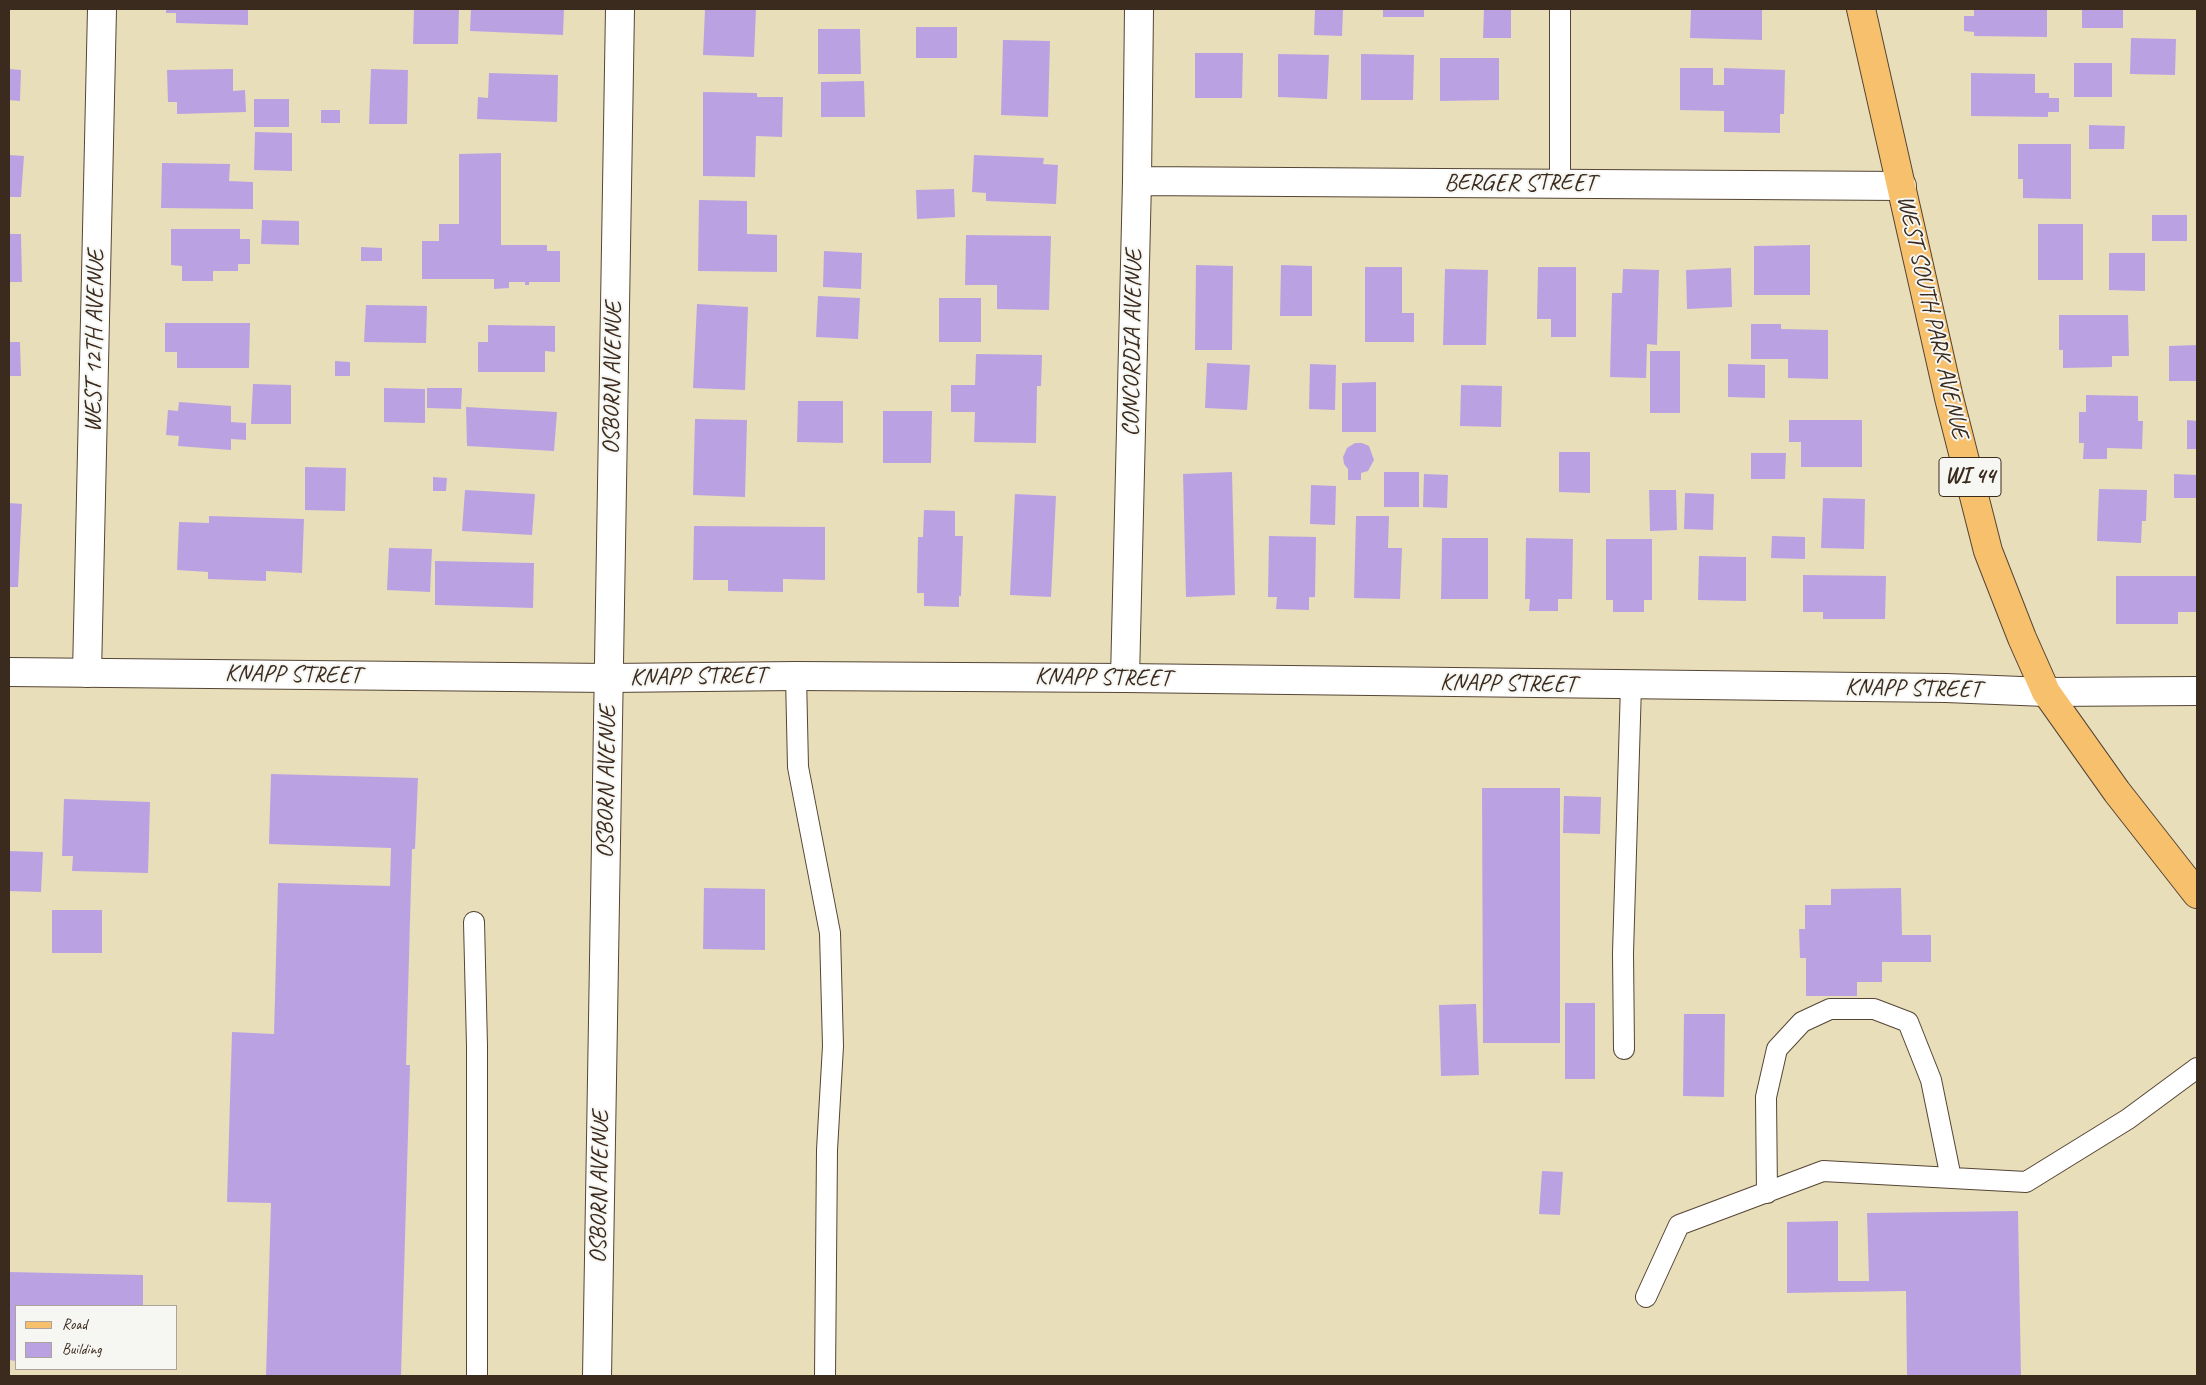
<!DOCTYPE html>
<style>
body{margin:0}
#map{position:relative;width:2206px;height:1385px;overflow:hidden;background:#e9deba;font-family:Caveat,sans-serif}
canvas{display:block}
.frame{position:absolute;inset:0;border:10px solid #3b2a1e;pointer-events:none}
.legend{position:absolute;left:15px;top:1305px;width:162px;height:65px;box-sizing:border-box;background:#f6f6f2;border:1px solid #aba49d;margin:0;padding:6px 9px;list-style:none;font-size:15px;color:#3b2a1e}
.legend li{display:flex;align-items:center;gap:10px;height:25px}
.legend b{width:25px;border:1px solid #aba49d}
</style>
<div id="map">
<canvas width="2206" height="1385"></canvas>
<div class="frame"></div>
<ul class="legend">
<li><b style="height:6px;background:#f7c06c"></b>Road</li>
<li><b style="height:14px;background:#baa2e2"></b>Building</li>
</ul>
</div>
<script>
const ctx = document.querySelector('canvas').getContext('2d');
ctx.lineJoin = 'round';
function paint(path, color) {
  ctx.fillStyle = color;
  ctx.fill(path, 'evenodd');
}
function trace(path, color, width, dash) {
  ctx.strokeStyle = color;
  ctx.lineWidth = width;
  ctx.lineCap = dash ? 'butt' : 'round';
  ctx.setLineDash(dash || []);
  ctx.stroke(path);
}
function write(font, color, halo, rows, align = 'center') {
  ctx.font = font + ' Caveat,sans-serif';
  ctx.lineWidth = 4;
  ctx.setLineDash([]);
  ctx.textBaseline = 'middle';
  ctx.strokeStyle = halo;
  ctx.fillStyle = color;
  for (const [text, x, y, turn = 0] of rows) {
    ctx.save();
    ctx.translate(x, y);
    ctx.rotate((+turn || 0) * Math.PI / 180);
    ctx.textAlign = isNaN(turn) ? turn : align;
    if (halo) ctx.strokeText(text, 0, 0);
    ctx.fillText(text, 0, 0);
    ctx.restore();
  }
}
paint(new Path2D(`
 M 166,9 L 248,9 L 248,25 L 176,23 L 176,13 L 166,13 Z
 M 414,9 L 459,9 L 458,44 L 413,44 Z
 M 471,9 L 564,9 L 563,35 L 470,31 Z
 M 705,9 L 756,9 L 754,57 L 703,55 Z
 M 1315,9 L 1343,9 L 1342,36 L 1314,35 Z
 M 1383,9 L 1424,9 L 1424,17 L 1383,17 Z
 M 1484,9 L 1511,9 L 1511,38 L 1483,38 Z
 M 1691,9 L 1762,9 L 1762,40 L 1690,38 Z
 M 1974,9 L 2047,9 L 2047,37 L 1974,36 L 1974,32 L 1964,31 L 1964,16 L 1974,16 Z
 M 2082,9 L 2123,9 L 2123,28 L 2082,28 Z
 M 916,27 L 957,27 L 957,58 L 916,58 Z
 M 818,29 L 860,29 L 861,74 L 818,74 Z
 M 2131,38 L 2176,39 L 2175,75 L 2130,74 Z
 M 1003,40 L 1050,41 L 1048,117 L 1001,115 Z
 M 1195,53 L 1243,53 L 1242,98 L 1195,98 Z
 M 1278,54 L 1329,55 L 1327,99 L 1278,97 Z
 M 1361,54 L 1414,55 L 1413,100 L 1361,100 Z
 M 1440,58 L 1499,58 L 1499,100 L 1440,101 Z
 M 2074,63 L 2112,63 L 2112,97 L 2074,97 Z
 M 1680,68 L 1713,68 L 1713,85 L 1724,85 L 1724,68 L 1785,70 L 1784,114 L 1780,114 L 1780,133 L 1724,132 L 1724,111 L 1680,110 Z
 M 9,69 L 21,70 L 20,101 L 9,100 Z
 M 233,69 L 233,91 L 245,90 L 246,112 L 177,114 L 177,102 L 168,102 L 167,70 Z
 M 371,69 L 408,70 L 407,124 L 369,124 Z
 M 489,73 L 558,75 L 557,122 L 477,119 L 478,97 L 488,98 Z
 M 1971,73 L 2035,74 L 2035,93 L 2049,93 L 2049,98 L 2059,98 L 2059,112 L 2048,112 L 2048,117 L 1971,116 Z
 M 864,81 L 865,117 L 821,117 L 821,82 Z
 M 703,92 L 757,93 L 757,97 L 783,97 L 782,137 L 756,136 L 755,177 L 703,176 Z
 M 254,99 L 289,99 L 289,127 L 254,127 Z
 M 321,110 L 340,110 L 340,123 L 321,123 Z
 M 2089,125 L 2125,126 L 2124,149 L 2089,149 Z
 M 255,132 L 292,133 L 292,171 L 254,170 Z
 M 2018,144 L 2071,144 L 2071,199 L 2023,198 L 2023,179 L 2018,179 Z
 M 501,153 L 501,245 L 547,245 L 547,251 L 560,251 L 560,282 L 529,282 L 529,285 L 525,285 L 525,282 L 509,282 L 509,288 L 494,289 L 494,279 L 422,279 L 422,241 L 439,241 L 439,224 L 459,224 L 459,154 Z
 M 9,155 L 24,156 L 21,197 L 9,197 Z
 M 974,155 L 1044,158 L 1043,164 L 1058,165 L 1056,204 L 986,201 L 986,193 L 972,192 Z
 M 162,163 L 230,164 L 229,181 L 253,182 L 253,209 L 161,208 Z
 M 954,189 L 955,217 L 917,219 L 916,190 Z
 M 699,200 L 747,201 L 747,234 L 777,235 L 777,272 L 698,271 Z
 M 2152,215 L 2187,215 L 2187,241 L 2152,241 Z
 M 262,220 L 299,221 L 299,245 L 261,244 Z
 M 2038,224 L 2083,224 L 2083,280 L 2038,280 Z
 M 171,229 L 240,229 L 240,239 L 250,239 L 250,264 L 238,264 L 238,271 L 213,271 L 213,281 L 182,281 L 182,266 L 171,265 Z
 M 9,234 L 21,234 L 22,282 L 9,282 Z
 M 966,235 L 1051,236 L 1049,310 L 997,309 L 997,285 L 965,285 Z
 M 1810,245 L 1810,295 L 1754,295 L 1754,246 Z
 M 361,247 L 382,248 L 382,261 L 361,261 Z
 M 824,251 L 862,253 L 861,289 L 823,287 Z
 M 2109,253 L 2145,253 L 2145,291 L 2109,290 Z
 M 1196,265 L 1233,266 L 1232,350 L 1195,350 Z
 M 1281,265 L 1312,266 L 1312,316 L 1280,316 Z
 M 1365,267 L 1402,267 L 1402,313 L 1414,313 L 1414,342 L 1365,342 Z
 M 1538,267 L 1576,267 L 1576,337 L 1551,337 L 1551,319 L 1537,319 Z
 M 1731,268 L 1732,307 L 1687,309 L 1686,270 Z
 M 1445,269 L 1488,270 L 1486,345 L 1443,345 Z
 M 1623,269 L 1659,270 L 1657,345 L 1647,344 L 1646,378 L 1610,377 L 1612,293 L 1622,293 Z
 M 818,296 L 860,298 L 858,339 L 816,337 Z
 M 939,298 L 981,298 L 981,342 L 939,342 Z
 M 697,304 L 748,307 L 745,390 L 693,388 Z
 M 366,305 L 427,306 L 426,343 L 364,342 Z
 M 2059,315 L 2128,315 L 2129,356 L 2112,356 L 2112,367 L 2063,368 L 2063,350 L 2059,350 Z
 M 165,323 L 250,323 L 249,368 L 177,368 L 177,352 L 165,352 Z
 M 1751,324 L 1781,324 L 1781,329 L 1828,330 L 1828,379 L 1788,378 L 1788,359 L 1751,359 Z
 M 488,325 L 555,326 L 555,352 L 545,351 L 545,372 L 478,372 L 478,342 L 488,342 Z
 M 9,342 L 20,342 L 21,376 L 9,376 Z
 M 2197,345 L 2197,381 L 2169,381 L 2169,346 Z
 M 1650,351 L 1680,351 L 1680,413 L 1650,413 Z
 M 976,354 L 1042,355 L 1041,386 L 1037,386 L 1036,443 L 974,442 L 975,412 L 951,412 L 951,385 L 975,385 Z
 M 335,361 L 350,362 L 350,376 L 335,376 Z
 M 1207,363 L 1250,365 L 1247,410 L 1205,408 Z
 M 1310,364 L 1336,365 L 1335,410 L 1309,409 Z
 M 1728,364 L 1765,365 L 1765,398 L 1728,397 Z
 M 1376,382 L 1376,432 L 1342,432 L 1342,383 Z
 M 253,384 L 291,385 L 291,424 L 251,424 Z
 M 1461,385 L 1502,386 L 1501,427 L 1460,426 Z
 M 384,388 L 425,389 L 425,423 L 384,422 Z
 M 427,388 L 462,388 L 461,409 L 427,408 Z
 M 2086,395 L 2138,396 L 2138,421 L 2143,421 L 2142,449 L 2107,448 L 2107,459 L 2083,459 L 2084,443 L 2079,443 L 2079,412 L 2086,412 Z
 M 798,401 L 843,401 L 843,443 L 797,442 Z
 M 179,402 L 231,406 L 231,422 L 246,423 L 246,440 L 231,439 L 231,450 L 178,446 L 179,436 L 166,435 L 168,410 L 178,411 Z
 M 466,407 L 557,412 L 554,451 L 467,446 Z
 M 883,411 L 932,411 L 931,463 L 883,463 Z
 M 695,419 L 747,420 L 745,497 L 693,495 Z
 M 1789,420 L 1862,420 L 1862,467 L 1801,467 L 1801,442 L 1789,442 Z
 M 2187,420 L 2197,421 L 2197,449 L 2187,449 Z
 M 1355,443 L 1362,443 L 1369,446 L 1374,460 L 1368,471 L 1361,473 L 1361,480 L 1348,480 L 1348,469 L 1344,464 L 1343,457 L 1347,448 Z
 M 1559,452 L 1590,452 L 1590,493 L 1559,492 Z
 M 1751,453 L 1786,453 L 1785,479 L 1751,479 Z
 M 305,467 L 346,468 L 345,511 L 305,510 Z
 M 1232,472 L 1235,595 L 1186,597 L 1183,474 Z
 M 1384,472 L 1419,472 L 1419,507 L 1384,507 Z
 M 1424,474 L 1448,475 L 1447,508 L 1423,507 Z
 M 2174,474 L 2197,475 L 2197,498 L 2174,498 Z
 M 433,477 L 447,478 L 446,491 L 433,491 Z
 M 1311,485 L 1336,486 L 1335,525 L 1310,524 Z
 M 2099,489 L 2147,490 L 2146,521 L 2142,521 L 2141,543 L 2097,541 Z
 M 465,490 L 535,494 L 532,535 L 462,531 Z
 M 1649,490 L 1676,490 L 1677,530 L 1650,531 Z
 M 1685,493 L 1714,494 L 1713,530 L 1684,529 Z
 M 1015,494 L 1056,496 L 1051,597 L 1010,595 Z
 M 1823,498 L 1865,499 L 1864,549 L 1821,548 Z
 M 9,503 L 22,504 L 18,587 L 9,587 Z
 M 924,510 L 955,511 L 955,536 L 963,536 L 961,596 L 959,596 L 959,607 L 924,606 L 924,593 L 917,593 L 918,537 L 923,537 Z
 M 209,516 L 304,519 L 302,573 L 266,571 L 266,581 L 208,579 L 208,572 L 177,570 L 179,522 L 209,523 Z
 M 1356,516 L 1389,516 L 1388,548 L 1402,548 L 1400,599 L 1354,598 Z
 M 694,526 L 825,527 L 825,580 L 783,579 L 783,592 L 728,591 L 728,580 L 693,580 Z
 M 1269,536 L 1316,537 L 1315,597 L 1309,597 L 1309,610 L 1276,609 L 1277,597 L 1268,597 Z
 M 1772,536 L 1805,537 L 1805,559 L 1771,558 Z
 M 1442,538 L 1488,538 L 1488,599 L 1441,599 Z
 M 1526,538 L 1573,539 L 1572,599 L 1558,599 L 1558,611 L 1529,611 L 1530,599 L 1525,599 Z
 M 1606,539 L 1652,539 L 1652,600 L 1644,600 L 1644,612 L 1613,612 L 1613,600 L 1606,600 Z
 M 389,548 L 432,549 L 430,592 L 387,590 Z
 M 1699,556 L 1746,557 L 1746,601 L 1698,600 Z
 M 435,561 L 534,563 L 533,608 L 435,605 Z
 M 1803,575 L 1886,576 L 1885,619 L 1823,619 L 1823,612 L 1803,612 Z
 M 2116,576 L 2197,576 L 2197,612 L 2178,612 L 2178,624 L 2116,624 Z
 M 271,774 L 418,778 L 415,849 L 412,849 L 411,884 L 406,1065 L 410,1065 L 401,1376 L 266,1376 L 271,1203 L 227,1202 L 232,1032 L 274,1034 L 278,883 L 390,886 L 391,848 L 269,844 Z
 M 1482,788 L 1560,788 L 1560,1043 L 1483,1043 Z
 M 1564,796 L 1601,797 L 1600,834 L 1563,833 Z
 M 64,799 L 150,802 L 148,873 L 72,871 L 73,856 L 62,856 Z
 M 9,851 L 43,852 L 41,892 L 9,891 Z
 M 704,888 L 765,889 L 765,950 L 703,949 Z
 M 1901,888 L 1902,935 L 1931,935 L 1931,962 L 1882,962 L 1882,982 L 1857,982 L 1857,996 L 1806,996 L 1806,958 L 1800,958 L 1799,929 L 1805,929 L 1805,905 L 1831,905 L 1831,889 Z
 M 52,910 L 102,910 L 102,953 L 52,953 Z
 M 1565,1003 L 1595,1003 L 1595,1079 L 1565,1079 Z
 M 1476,1004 L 1479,1075 L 1441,1076 L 1439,1005 Z
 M 1684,1014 L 1725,1014 L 1724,1097 L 1683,1096 Z
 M 1542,1171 L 1563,1172 L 1560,1215 L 1539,1214 Z
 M 2018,1211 L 2021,1376 L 1907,1376 L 1906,1291 L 1787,1293 L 1787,1222 L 1838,1221 L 1838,1281 L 1869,1281 L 1867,1213 Z
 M 9,1272 L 143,1275 L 143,1306 L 16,1306 L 16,1361 L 9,1360 Z`), '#baa2e2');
const service = new Path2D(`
 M 1560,184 L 1560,9
 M 796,676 L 798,767 L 830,933 L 833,1046 L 827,1150 L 825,1376
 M 474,922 L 477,1046 L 477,1376
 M 1624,1049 L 1623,953 L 1631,685
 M 1767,1193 L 1766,1097 L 1777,1049 L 1802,1022 L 1830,1009 L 1874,1009 L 1908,1022 L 1931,1080 L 1951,1178
 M 1646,1297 L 1679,1225 L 1823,1171 L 2026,1182 L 2128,1119 L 2197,1068`);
const minor = new Path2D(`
 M 1137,181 L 1902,186
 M 87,673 L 102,9
 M 1125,678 L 1137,181 L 1139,9
 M 597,1376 L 620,9`);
const tertiary = new Path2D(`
 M 9,672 L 609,678 L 796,676 L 1125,678 L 1946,688 L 2046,692 L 2197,691`);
const primary = new Path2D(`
 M 1861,9 L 1949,398 L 1988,551 L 2022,638 L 2046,692 L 2117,792 L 2197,894`);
trace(service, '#554535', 22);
trace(minor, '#554535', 30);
trace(tertiary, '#554535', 30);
trace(primary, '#554535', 30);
trace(service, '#fff', 20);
trace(minor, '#fff', 28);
trace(tertiary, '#fff', 28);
trace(primary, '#f7c06c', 28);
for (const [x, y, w] of [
 [1970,477,62]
]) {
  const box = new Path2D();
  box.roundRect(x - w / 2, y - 19.5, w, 39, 4);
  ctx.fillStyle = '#f6f6f2';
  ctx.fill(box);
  trace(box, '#3b2a1e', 1);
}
write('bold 22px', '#3b2a1e', null, [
 ["WI 44",1970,477]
]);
write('24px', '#3b2a1e', '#f6f6f2', [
 ["BERGER STREET",1520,184],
 ["WEST SOUTH PARK AVENUE",1932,317,77],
 ["WEST 12TH AVENUE",95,341,-89],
 ["CONCORDIA AVENUE",1133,343,-89],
 ["OSBORN AVENUE",613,378,-89],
 ["KNAPP STREET",293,675,1],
 ["KNAPP STREET",698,677,-1],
 ["KNAPP STREET",1103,678,1],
 ["KNAPP STREET",1508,684,1],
 ["KNAPP STREET",1913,689,1],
 ["OSBORN AVENUE",607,782,-89],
 ["OSBORN AVENUE",600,1187,-89]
]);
</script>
